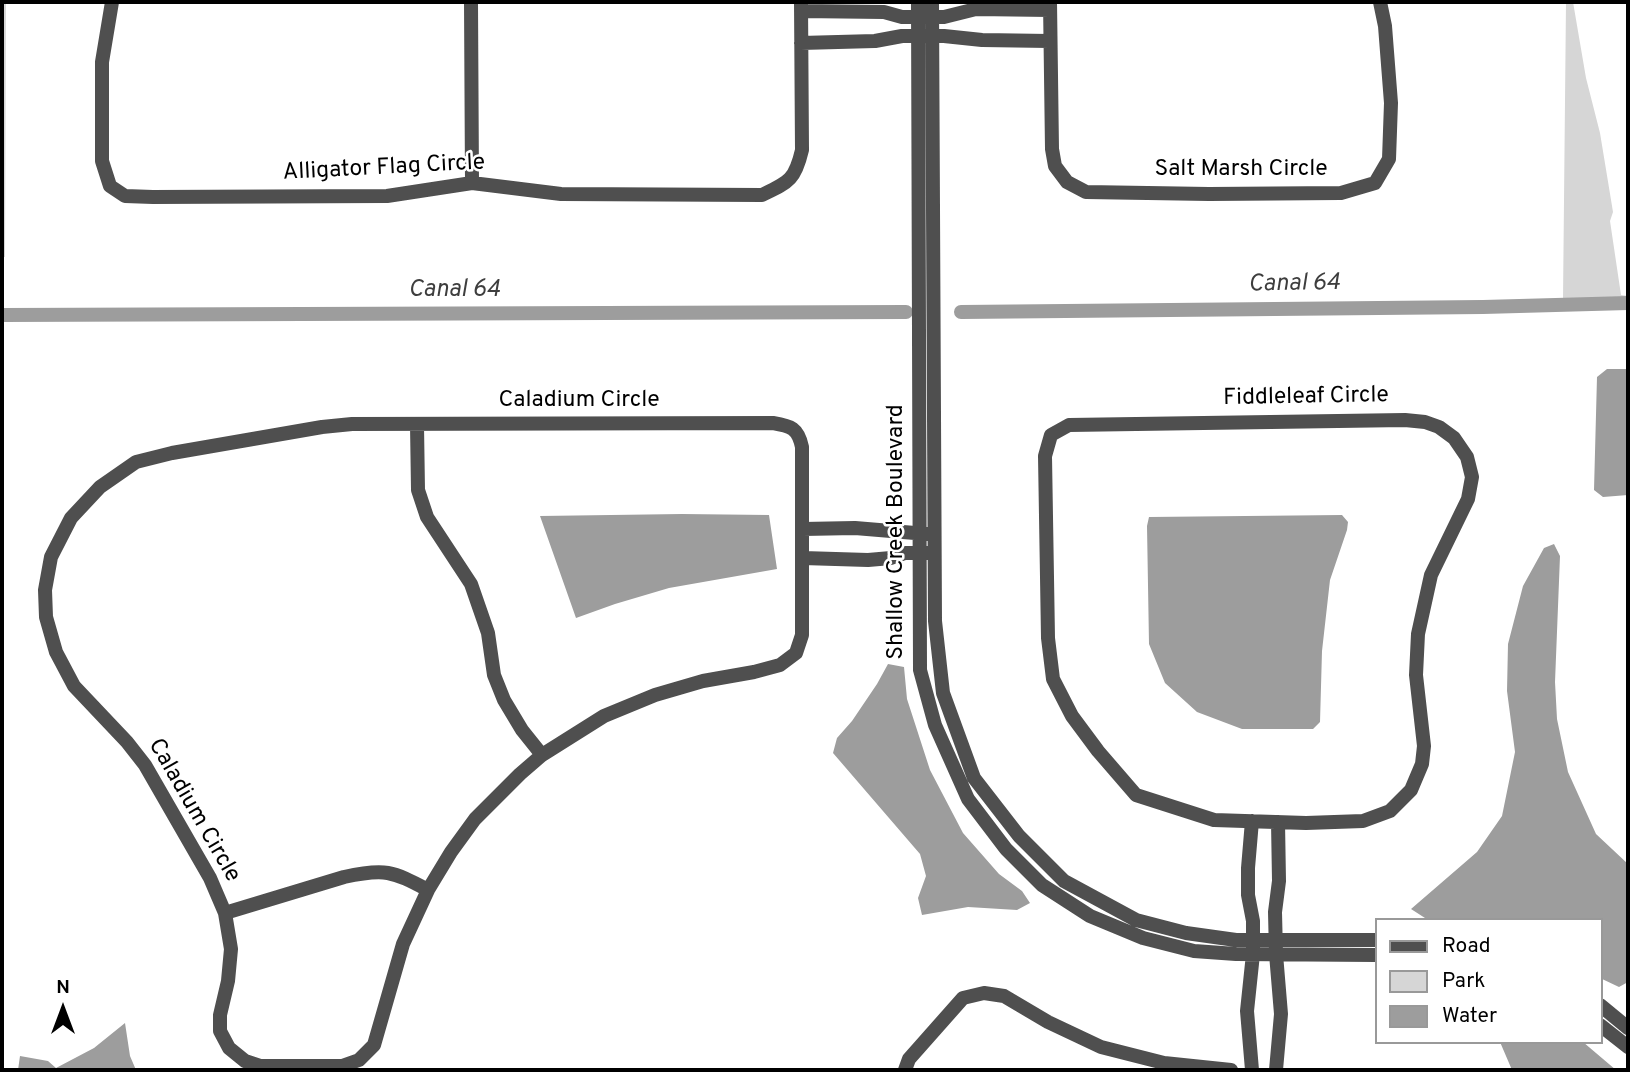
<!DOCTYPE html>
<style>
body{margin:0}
#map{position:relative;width:1630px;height:1072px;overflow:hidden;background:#fff;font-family:Overpass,sans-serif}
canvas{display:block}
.frame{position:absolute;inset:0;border:4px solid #000;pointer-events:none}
.legend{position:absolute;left:1375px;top:918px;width:228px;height:126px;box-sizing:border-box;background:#fff;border:2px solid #999;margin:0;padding:9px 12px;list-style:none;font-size:21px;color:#000}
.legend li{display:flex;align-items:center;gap:14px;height:35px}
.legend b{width:35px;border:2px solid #999}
.north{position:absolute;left:28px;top:974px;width:70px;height:70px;-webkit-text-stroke:5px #fff;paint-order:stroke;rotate:0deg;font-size:19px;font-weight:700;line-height:28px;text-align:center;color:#000}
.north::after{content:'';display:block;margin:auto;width:24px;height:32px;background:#000;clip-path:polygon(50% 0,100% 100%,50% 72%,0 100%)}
</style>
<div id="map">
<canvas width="1630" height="1072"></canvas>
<div class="frame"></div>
<ul class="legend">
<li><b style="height:9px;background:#4f4f4f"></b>Road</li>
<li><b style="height:19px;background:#d6d6d6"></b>Park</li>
<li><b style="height:19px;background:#9d9d9d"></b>Water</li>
</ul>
<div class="north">N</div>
</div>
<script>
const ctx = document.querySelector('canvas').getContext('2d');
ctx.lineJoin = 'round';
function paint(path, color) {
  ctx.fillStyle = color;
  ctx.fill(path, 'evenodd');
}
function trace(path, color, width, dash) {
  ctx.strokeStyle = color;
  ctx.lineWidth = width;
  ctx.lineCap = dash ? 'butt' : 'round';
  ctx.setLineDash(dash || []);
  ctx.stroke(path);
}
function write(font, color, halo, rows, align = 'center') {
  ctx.font = font + ' Overpass,sans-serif';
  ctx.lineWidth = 5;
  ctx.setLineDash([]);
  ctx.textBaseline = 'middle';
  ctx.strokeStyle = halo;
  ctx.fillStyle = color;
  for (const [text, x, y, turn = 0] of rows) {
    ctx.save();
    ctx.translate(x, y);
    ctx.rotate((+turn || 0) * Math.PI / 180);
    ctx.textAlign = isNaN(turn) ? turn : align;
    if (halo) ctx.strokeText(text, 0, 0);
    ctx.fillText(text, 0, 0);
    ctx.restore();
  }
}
paint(new Path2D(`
 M 2,2 L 6,2 L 5,257 L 2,257 Z
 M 1566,2 L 1573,2 L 1586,78 L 1600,133 L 1613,212 L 1610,221 L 1621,295 L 1628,296 L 1628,309 L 1606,308 L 1599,299 L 1563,299 Z`), '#d6d6d6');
paint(new Path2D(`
 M 1607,369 L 1628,369 L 1628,495 L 1603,497 L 1594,490 L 1597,377 Z
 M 682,514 L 769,515 L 777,569 L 669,588 L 615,604 L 576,618 L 540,516 Z
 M 1342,515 L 1348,522 L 1347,530 L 1330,580 L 1322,651 L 1320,722 L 1313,729 L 1242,729 L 1197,712 L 1165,683 L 1149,644 L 1147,526 L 1149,517 Z
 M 1554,544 L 1560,556 L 1555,682 L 1557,719 L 1568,772 L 1596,834 L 1628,864 L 1628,982 L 1619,987 L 1600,978 L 1600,920 L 1436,920 L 1425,918 L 1411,909 L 1477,852 L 1502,816 L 1515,752 L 1507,691 L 1508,644 L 1523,586 L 1544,548 Z
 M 888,664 L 904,667 L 907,699 L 930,770 L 963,833 L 999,874 L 1022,891 L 1030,903 L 1017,910 L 968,907 L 922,915 L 918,898 L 926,876 L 920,854 L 833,753 L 837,738 L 852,721 L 877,684 Z
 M 125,1023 L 130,1056 L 136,1070 L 18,1070 L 20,1056 L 48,1061 L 56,1068 L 94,1048 Z
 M 1500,1042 L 1583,1042 L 1616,1070 L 1512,1070 Z`), '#9d9d9d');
trace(new Path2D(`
 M 961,312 L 1483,307 L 1628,303
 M 2,315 L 906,312`), '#9d9d9d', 14);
trace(new Path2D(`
 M 112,2 L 102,62 L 102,161 L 110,186 L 125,196 L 153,197 L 387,196 L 472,183 L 561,194 L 762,195 C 789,182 795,180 802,150 L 801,2
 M 471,2 L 472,183
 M 918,2 L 920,670 L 935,725 L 968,799 L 1006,849 L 1042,885 L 1090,916 L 1143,938 L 1194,951 L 1236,954 L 1376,955
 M 932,2 L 935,621 L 943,693 L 974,778 L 1019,836 L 1064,881 L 1136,920 L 1186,933 L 1236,940 L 1376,940
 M 1050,2 L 1052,149 L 1055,166 L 1067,182 L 1086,192 L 1209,194 L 1341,193 L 1375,183 L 1389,159 L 1391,103 L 1385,26 L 1380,2
 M 801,11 L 884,12 L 902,17 L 944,17 L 976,9 L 1050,10
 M 801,43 L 875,41 L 902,36 L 944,36 L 982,40 L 1049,41
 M 1405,420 L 1425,422 L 1439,427 L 1454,438 L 1467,457 L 1472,477 L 1468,499 L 1431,575 L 1418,634 L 1416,675 L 1424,746 L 1422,764 L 1411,790 L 1390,811 L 1363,821 L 1306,823 L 1214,820 L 1136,795 L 1098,751 L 1072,716 L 1053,679 L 1048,638 L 1045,456 L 1051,435 L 1069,425 Z
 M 773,423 C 791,426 798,428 802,447 L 802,635 L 796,653 L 780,665 L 754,672 L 703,681 L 655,695 L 604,716 L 542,755 L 520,774 L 475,819 L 451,852 L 428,890 L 403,944 L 374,1045 L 359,1060 L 342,1066 L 260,1066 L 245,1061 L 229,1048 L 220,1031 L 220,1015 L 228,981 L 231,949 L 225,913 L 210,878 L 145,765 L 127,742 L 74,686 L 56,652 L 46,617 L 45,590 L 51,557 L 71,518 L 100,487 L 136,462 L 172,453 L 322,427 L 352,424 Z
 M 417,425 L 418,490 L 427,517 L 471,584 L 488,633 L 494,675 L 504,700 L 522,730 L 542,755
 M 803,529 L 855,528 L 927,534
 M 803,558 L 868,560 L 891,558 L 905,553 L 927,553
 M 225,913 L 344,877 C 385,868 392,871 428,890
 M 1600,1005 L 1628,1028
 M 1600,1025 L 1628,1047
 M 905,1070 L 909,1059 L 963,998 L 984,993 L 1004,996 L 1048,1022 L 1101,1047 L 1164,1063 L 1231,1070
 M 1252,1070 L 1247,1011 L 1253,954 L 1253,921 L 1248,895 L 1248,868 L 1252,821
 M 1276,1070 L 1281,1014 L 1276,954 L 1275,912 L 1279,881 L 1278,822`), '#4f4f4f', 14);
write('23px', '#000', '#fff', [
 ["Alligator Flag Circle",384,169,-3],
 ["Salt Marsh Circle",1241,170],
 ["Fiddleleaf Circle",1306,398,-1],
 ["Caladium Circle",579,401],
 ["Shallow Creek Boulevard",897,532,-90],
 ["Caladium Circle",193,811,60]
]);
write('italic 24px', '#3e3e3e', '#fff', [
 ["Canal 64",1294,285,-1],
 ["Canal 64",454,291]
]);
</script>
